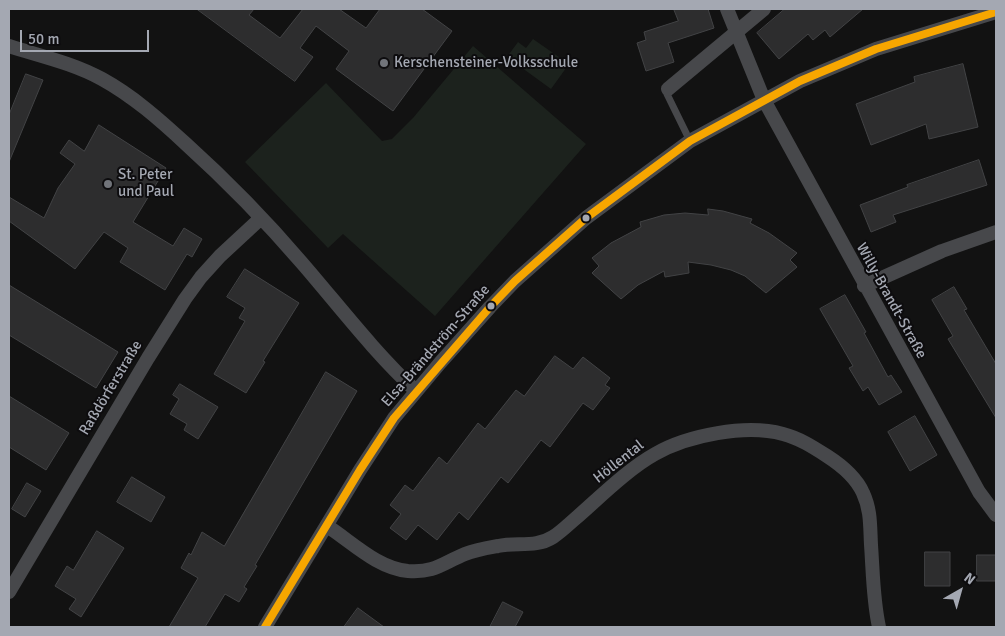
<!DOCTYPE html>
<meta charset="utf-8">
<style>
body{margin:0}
#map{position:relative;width:1005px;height:636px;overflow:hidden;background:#121212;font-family:Signika,sans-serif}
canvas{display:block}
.frame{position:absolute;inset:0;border:10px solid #a4a8b2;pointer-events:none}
.north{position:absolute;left:935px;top:566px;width:50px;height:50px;-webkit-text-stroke:4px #0d0c0e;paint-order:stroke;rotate:38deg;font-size:14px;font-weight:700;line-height:20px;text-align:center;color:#a4a8b2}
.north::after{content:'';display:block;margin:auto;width:18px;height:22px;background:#a4a8b2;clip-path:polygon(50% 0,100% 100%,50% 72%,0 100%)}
.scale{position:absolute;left:20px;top:30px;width:129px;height:22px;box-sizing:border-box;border:2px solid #a4a8b2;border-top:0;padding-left:6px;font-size:15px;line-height:18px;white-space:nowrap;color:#a4a8b2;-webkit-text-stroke:4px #0d0c0e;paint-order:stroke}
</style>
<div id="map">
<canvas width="1005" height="636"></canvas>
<div class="frame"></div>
<div class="north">N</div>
<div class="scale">50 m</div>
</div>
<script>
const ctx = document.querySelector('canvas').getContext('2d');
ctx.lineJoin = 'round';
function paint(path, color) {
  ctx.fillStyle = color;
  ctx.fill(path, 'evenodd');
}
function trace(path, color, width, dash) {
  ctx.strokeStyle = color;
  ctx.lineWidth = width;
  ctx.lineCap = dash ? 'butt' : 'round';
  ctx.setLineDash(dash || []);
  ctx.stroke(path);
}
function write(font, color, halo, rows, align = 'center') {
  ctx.font = font + ' Signika,sans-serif';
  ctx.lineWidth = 4;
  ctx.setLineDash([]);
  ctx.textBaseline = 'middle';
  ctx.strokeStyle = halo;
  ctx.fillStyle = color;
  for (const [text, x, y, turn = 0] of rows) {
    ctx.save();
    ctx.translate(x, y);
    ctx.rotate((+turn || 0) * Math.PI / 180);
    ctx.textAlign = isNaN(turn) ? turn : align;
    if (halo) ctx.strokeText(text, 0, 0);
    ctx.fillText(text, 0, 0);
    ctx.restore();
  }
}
paint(new Path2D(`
 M 533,39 L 569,64 L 551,89 L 507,57 L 518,42 L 526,48 Z
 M 473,46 L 586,144 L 435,316 L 343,234 L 328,248 L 245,162 L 326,83 L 382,141 L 392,139 L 413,118 Z`), '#1c221d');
const building = new Path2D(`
 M 197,9 L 254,9 L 249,15 L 280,38 L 303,9 L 339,9 L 366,28 L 380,9 L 422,9 L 452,31 L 393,111 L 336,69 L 349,51 L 316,26 L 300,48 L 313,57 L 295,81 Z
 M 674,9 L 708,9 L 714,28 L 668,43 L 674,62 L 646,71 L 637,43 L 646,40 L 644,32 L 678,21 Z
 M 785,9 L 863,9 L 830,37 L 825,30 L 813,40 L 808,34 L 779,59 L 757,33 Z
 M 963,64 L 978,127 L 929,139 L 926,124 L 871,145 L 856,104 L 915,82 L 914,77 Z
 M 26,74 L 43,80 L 9,162 L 9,115 Z
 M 99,125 L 166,168 L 133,222 L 173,246 L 184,228 L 202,239 L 192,257 L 187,254 L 165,290 L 120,262 L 128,248 L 104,232 L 75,269 L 9,221 L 9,197 L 44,218 L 58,188 L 75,164 L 60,153 L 69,140 L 84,151 Z
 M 979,160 L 987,185 L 893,215 L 896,222 L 871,232 L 860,205 L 908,187 L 907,185 Z
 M 708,209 L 723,211 L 752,219 L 750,223 L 769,233 L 797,253 L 790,260 L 797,267 L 766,293 L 745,276 L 731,270 L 711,265 L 688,262 L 689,273 L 665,277 L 664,271 L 638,285 L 621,299 L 592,273 L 599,266 L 592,258 L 611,243 L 641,227 L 640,222 L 664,215 L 685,213 L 708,215 Z
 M 245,269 L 299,303 L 263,361 L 265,362 L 246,393 L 214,374 L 245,321 L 239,318 L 245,308 L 227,297 Z
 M 9,285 L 118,352 L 96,388 L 9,335 Z
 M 954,287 L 967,309 L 964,310 L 996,364 L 996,418 L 948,339 L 953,336 L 932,300 Z
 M 845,295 L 866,332 L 864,333 L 888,377 L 891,375 L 902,392 L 879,405 L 868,387 L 863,391 L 849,368 L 853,366 L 820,309 Z
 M 555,356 L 573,369 L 583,357 L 610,378 L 605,385 L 610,388 L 593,410 L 583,403 L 550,447 L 541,440 L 508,483 L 501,477 L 468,520 L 459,512 L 437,540 L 418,525 L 406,540 L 390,528 L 401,514 L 390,505 L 405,485 L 413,491 L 439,457 L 447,464 L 478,423 L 485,429 L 516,390 L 524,396 Z
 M 326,372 L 357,391 L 255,565 L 257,566 L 244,587 L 247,589 L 239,602 L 225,594 L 205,627 L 169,627 L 198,578 L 181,568 L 189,553 L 191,555 L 202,532 L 224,546 Z
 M 180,384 L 218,407 L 198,439 L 184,430 L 187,424 L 170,414 L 179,399 L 173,395 Z
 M 9,396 L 69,433 L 46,470 L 9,447 Z
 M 915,416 L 937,455 L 910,471 L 888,432 Z
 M 132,477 L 165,497 L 151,522 L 117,502 Z
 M 27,483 L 41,491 L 25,517 L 12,509 Z
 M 97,531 L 124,548 L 81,617 L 69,609 L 76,599 L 55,586 L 67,566 L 73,570 Z
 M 925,552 L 950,552 L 950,586 L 925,586 Z
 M 977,555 L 996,555 L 996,581 L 977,581 Z
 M 503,602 L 523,612 L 515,627 L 490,627 Z
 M 358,608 L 384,627 L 344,627 Z`);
paint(building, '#2d2d2e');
trace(building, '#424345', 1);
trace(new Path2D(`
 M 668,89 L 667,94 L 690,141`), '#47484b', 7);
trace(new Path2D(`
 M 727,9 L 764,100 L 979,492 L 996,515
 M 9,46 C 40,56 73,63 102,79 C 133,96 160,120 186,144 C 227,181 266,221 302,263 C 340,307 374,352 416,391
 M 668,89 L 764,9
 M 864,286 L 942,251 L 996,232
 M 327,526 C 352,542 377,568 408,571 C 435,573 443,563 465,554 C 475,550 487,548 498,546 C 517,542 536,548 553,537 C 561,532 569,524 576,518 C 600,497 628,469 655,454 C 688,435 746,424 783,434 C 799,438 813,447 827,456 C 841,465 856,477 863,493 C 871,510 870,526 871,545 C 873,572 873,600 879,627
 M 9,592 L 148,358 L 185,299 L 201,277 L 220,256 L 261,218
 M 265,627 L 360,470 L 394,418 L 440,363 L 490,307 L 515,281 L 586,218 L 690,141 L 800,81 L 876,49 L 996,12`), '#47484b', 14);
trace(new Path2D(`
 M 265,627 L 360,470 L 394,418 L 490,307 L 515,281 L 586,218 L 690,141 L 800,81 L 876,49 L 996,12`), '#f7a600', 8);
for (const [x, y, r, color] of [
 [384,63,5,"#71747a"],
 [108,184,5,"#71747a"],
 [586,218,4.5,"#a4a8b2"],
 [491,306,4.5,"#a4a8b2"]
]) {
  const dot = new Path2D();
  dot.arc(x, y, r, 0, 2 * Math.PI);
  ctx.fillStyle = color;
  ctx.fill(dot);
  trace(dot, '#0d0c0e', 2);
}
write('15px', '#a4a8b2', '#0d0c0e', [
 ["Kerschensteiner-Volksschule",394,63],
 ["St. Peter",118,175],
 ["und Paul",118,192]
], 'left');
write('15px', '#a4a8b2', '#0d0c0e', [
 ["Willy-Brandt-Straße",891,301,61],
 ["Elsa-Brändström-Straße",436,346,-49],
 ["Raßdörferstraße",111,388,-59],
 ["Höllental",619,462,-38]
]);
</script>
